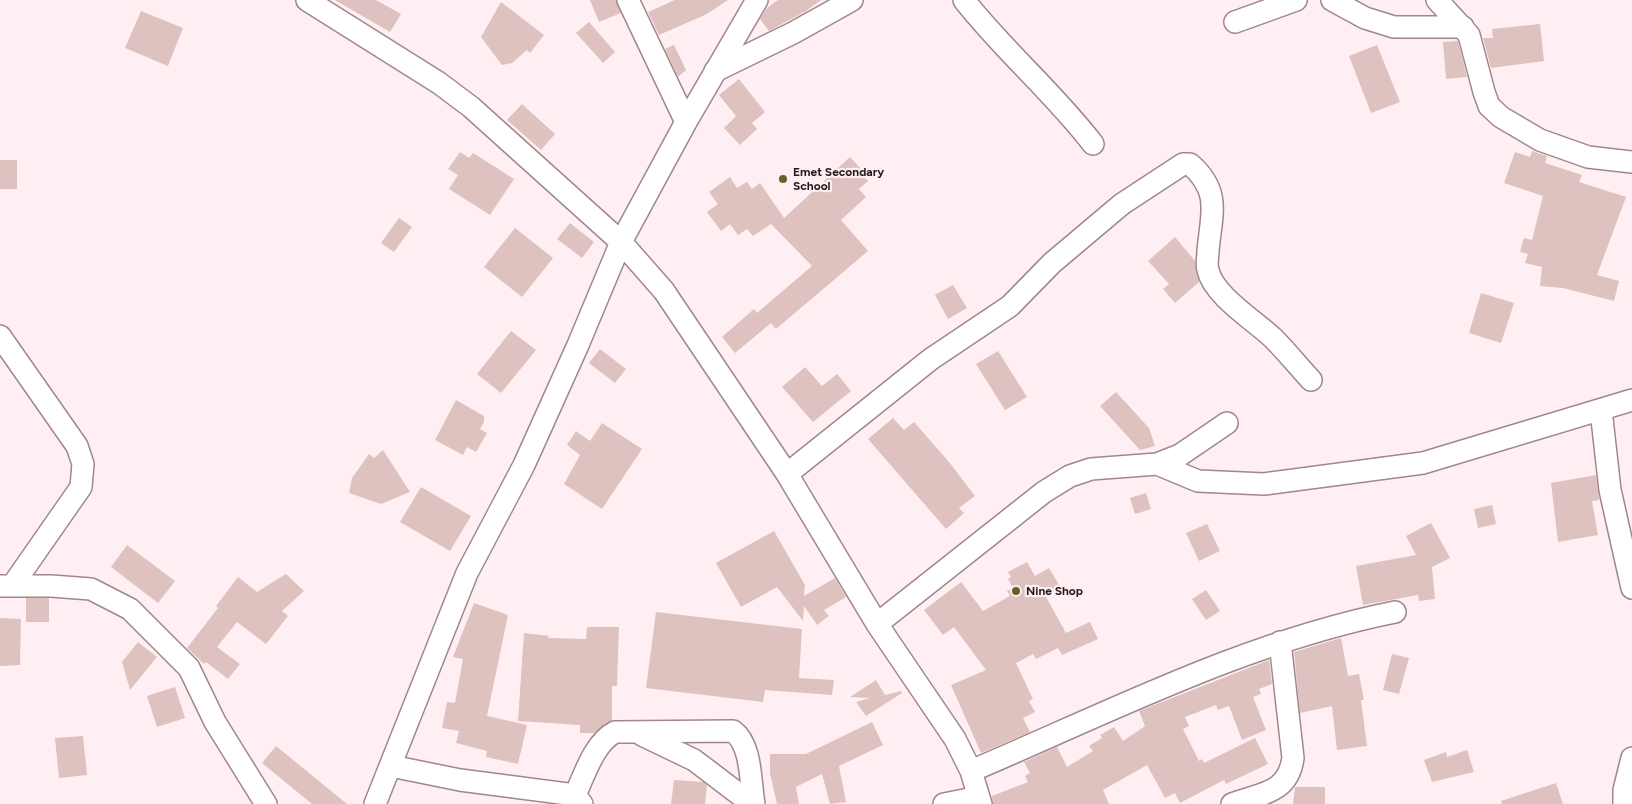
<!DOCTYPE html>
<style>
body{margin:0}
canvas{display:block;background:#ffeef2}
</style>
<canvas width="1632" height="804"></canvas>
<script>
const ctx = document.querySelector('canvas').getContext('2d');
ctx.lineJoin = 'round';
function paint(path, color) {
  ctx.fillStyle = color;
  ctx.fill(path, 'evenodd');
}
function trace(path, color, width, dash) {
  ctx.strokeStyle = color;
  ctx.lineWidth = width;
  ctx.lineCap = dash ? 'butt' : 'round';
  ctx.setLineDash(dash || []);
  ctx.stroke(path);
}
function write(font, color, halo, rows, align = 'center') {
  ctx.font = font + ' Figtree,sans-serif';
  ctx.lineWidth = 4.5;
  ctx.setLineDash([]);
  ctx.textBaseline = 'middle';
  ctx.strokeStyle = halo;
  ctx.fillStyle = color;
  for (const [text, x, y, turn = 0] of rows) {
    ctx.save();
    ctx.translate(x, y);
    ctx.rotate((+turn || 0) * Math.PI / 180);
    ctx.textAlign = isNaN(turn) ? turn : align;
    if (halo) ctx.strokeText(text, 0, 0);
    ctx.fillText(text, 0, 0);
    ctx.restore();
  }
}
paint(new Path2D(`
 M 335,0 L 376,0 L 401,14 L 390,32 Z
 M 590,0 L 616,0 L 621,13 L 599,22 Z
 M 675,0 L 728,0 L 707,14 L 659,35 L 648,12 Z
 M 778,0 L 821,0 L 806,11 L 769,31 L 760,19 L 767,8 Z
 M 501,2 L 544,35 L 530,53 L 527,50 L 512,63 L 502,65 L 481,37 Z
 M 141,11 L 183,28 L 168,66 L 125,48 Z
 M 589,22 L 615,52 L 603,63 L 576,33 Z
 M 1540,24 L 1544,61 L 1491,68 L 1483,38 L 1493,38 L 1492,29 Z
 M 1458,41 L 1467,77 L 1446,79 L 1443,42 Z
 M 674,45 L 686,70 L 678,77 L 665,49 Z
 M 1377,45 L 1400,102 L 1371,113 L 1349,56 Z
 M 739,79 L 765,112 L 752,123 L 757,129 L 740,145 L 724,128 L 736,116 L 719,95 Z
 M 522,104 L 555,134 L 541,150 L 507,120 Z
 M 1532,151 L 1547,156 L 1545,163 L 1582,175 L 1579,182 L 1626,197 L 1597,275 L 1619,281 L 1614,301 L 1563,288 L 1540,286 L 1542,267 L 1525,263 L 1528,254 L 1520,252 L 1524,238 L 1532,240 L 1543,196 L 1504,183 L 1515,152 L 1530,157 Z
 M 460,152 L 469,158 L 473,153 L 514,179 L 490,215 L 449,189 L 458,175 L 448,169 Z
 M 850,157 L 862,170 L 860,172 L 868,181 L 859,189 L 866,197 L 841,220 L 868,251 L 776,329 L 771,323 L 735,353 L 722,337 L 754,309 L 757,313 L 812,266 L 771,224 L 753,236 L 747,229 L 738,235 L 730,224 L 721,231 L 707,212 L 718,204 L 709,192 L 730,177 L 737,188 L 747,182 L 752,189 L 760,183 L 784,218 Z
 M 0,160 L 17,160 L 17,189 L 0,189 Z
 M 399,218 L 412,227 L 394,252 L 381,243 Z
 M 570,223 L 594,242 L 582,258 L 557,239 Z
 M 515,228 L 553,258 L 522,297 L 484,267 Z
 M 1175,237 L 1195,261 L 1199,282 L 1175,303 L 1163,289 L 1169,284 L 1148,261 Z
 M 953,285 L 967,308 L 948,319 L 935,295 Z
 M 1481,293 L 1514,303 L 1501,343 L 1469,333 Z
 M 511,331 L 536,350 L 501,393 L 477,374 Z
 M 600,349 L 626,369 L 615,383 L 589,363 Z
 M 998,351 L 1027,397 L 1005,410 L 976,364 Z
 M 805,367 L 822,386 L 837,374 L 851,391 L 813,422 L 782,387 Z
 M 1116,392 L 1149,428 L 1155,446 L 1140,450 L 1100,406 Z
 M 456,400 L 484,416 L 484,422 L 480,429 L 487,433 L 476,452 L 467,447 L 463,455 L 435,440 Z
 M 893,418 L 904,430 L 914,422 L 949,462 L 975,496 L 959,508 L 964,513 L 946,529 L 868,439 Z
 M 602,423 L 642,449 L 602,509 L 564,484 L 580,455 L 567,445 L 576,431 L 590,441 Z
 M 383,450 L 410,492 L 381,504 L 349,493 L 352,478 L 369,454 L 374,458 Z
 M 1596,475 L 1599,500 L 1592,501 L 1598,535 L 1558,542 L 1551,483 Z
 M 421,487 L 471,516 L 450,551 L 400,522 Z
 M 1146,493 L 1151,509 L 1135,514 L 1130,498 Z
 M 1492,505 L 1496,524 L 1478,528 L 1474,509 Z
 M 1431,523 L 1450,558 L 1432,567 L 1435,599 L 1419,601 L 1418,595 L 1363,605 L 1356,566 L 1416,555 L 1406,536 Z
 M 1207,524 L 1220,551 L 1199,561 L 1186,533 Z
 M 774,531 L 805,585 L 804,596 L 835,578 L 846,597 L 824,610 L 829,616 L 817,625 L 804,606 L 803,621 L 777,587 L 741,607 L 716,563 Z
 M 127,545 L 175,581 L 158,603 L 111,567 Z
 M 1027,562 L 1035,576 L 1049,568 L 1061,588 L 1046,597 L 1066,633 L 1090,622 L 1098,639 L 1062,655 L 1058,648 L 1036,659 L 1033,654 L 1016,663 L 1033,699 L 1029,701 L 1035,712 L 1023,718 L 1030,732 L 981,753 L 951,685 L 986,670 L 954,627 L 943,635 L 924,610 L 961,582 L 983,611 L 1010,596 L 1007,591 L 1013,588 L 1008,579 L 1011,577 L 1008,572 Z
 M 286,574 L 304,591 L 282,611 L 288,616 L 266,644 L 237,622 L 217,647 L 240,664 L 228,679 L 206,662 L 204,664 L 187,648 L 218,608 L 216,606 L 238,577 L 257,592 Z
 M 1206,590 L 1220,611 L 1206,620 L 1192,599 Z
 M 26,598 L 49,598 L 49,622 L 26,622 Z
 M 474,603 L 508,615 L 487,716 L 527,725 L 518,764 L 486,757 L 487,751 L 456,743 L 459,731 L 442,728 L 447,702 L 455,703 L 463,659 L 453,657 Z
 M 656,612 L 802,629 L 799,678 L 834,680 L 832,695 L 765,690 L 763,702 L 646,688 Z
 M 0,618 L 21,619 L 20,665 L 0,666 Z
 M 587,627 L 619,627 L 617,686 L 612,686 L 612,720 L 594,733 L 580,733 L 580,725 L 518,721 L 524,633 L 549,636 L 548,638 L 586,639 Z
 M 1341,638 L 1348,676 L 1359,674 L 1364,700 L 1361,700 L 1367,746 L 1337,750 L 1332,706 L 1300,713 L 1294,652 Z
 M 138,642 L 157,657 L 130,690 L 122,662 Z
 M 1392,654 L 1409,658 L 1399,694 L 1383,690 Z
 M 1269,660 L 1272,684 L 1259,689 L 1261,694 L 1253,697 L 1266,730 L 1242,740 L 1229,706 L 1218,710 L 1216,705 L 1185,717 L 1189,726 L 1183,729 L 1199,761 L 1202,759 L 1204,763 L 1255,738 L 1268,764 L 1226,784 L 1224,780 L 1180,803 L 1175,793 L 1165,798 L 1147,765 L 1103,790 L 1109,804 L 993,804 L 992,796 L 1028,782 L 1025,776 L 1030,773 L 1024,762 L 1057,747 L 1067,767 L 1093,751 L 1089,746 L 1102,738 L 1100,735 L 1114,727 L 1123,741 L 1145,726 L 1139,711 Z
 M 876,680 L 885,695 L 901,691 L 902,693 L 866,716 L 856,702 L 870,698 L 850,697 Z
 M 175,687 L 185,718 L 157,727 L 147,696 Z
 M 872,722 L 883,745 L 839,766 L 846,802 L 830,804 L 822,774 L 796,787 L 799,804 L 777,804 L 770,773 L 770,754 L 806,754 Z
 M 83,736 L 87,775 L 59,778 L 55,738 Z
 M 276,746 L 347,804 L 312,804 L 262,763 Z
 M 1467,750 L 1474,772 L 1432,782 L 1424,760 L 1446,752 L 1447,757 Z
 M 674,780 L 703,782 L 707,785 L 705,804 L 671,804 Z
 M 1556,783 L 1563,804 L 1502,804 L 1501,801 Z
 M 1295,787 L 1325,787 L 1325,804 L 1293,804 Z`), '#ddc2c0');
const minor = new Path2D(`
 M 307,0 L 439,83 L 471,107 L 621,242 L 664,291 L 787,474 L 877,624 L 955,739 L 971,771 L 981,804
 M 628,0 L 686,122
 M 964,0 C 1004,51 1054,93 1093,144
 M 1332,0 L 1365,18 L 1394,27 L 1463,27
 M 1437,0 L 1469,35 L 1484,92 L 1489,106 L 1501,117 L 1540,140 L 1588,157 L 1632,162
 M 1235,22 L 1296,0
 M 715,71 L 793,33 L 852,0
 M 0,336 L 77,446 L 83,464 L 81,487 L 12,586
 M 1601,410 L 1610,490 L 1632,588
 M 1157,464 L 1198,481 L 1264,484 L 1423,463 L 1632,400
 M 787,474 L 931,359 L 1010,306 L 1052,263 L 1122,204 L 1183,164 L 1190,164 C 1222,192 1211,215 1208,251 C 1208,257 1206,264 1208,270 C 1213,295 1255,321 1273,338 C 1286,351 1298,366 1311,380
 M 0,586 L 51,586 L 91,589 L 130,609 L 189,668 L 215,722 L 266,804
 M 877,624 L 1044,492 L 1070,476 L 1091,469 L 1157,464 L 1180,455 L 1227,423
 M 642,735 L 694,760 L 752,804
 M 391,766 L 460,780 L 575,795 L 582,804
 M 971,771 C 1110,712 1245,642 1395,612
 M 575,795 C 585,774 594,743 615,732 L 733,731 C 752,745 750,781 754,804
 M 375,804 L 467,573 L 524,465 L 578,345 L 621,242 L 686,122 L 757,0
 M 944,804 L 979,797
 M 1232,804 C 1261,793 1288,794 1293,758 L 1280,642
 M 1624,804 L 1624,790 L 1632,758`);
trace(minor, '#a0878d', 24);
trace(minor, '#fff', 21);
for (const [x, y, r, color] of [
 [783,179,5,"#63622f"],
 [1016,591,5,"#63622f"]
]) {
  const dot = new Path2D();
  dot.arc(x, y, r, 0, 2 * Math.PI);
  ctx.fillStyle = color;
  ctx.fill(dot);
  trace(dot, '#ffeef2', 2);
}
write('bold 12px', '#241b1d', '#ffeef2', [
 ["Emet Secondary",793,172],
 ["School",793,186],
 ["Nine Shop",1026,591]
], 'left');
</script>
